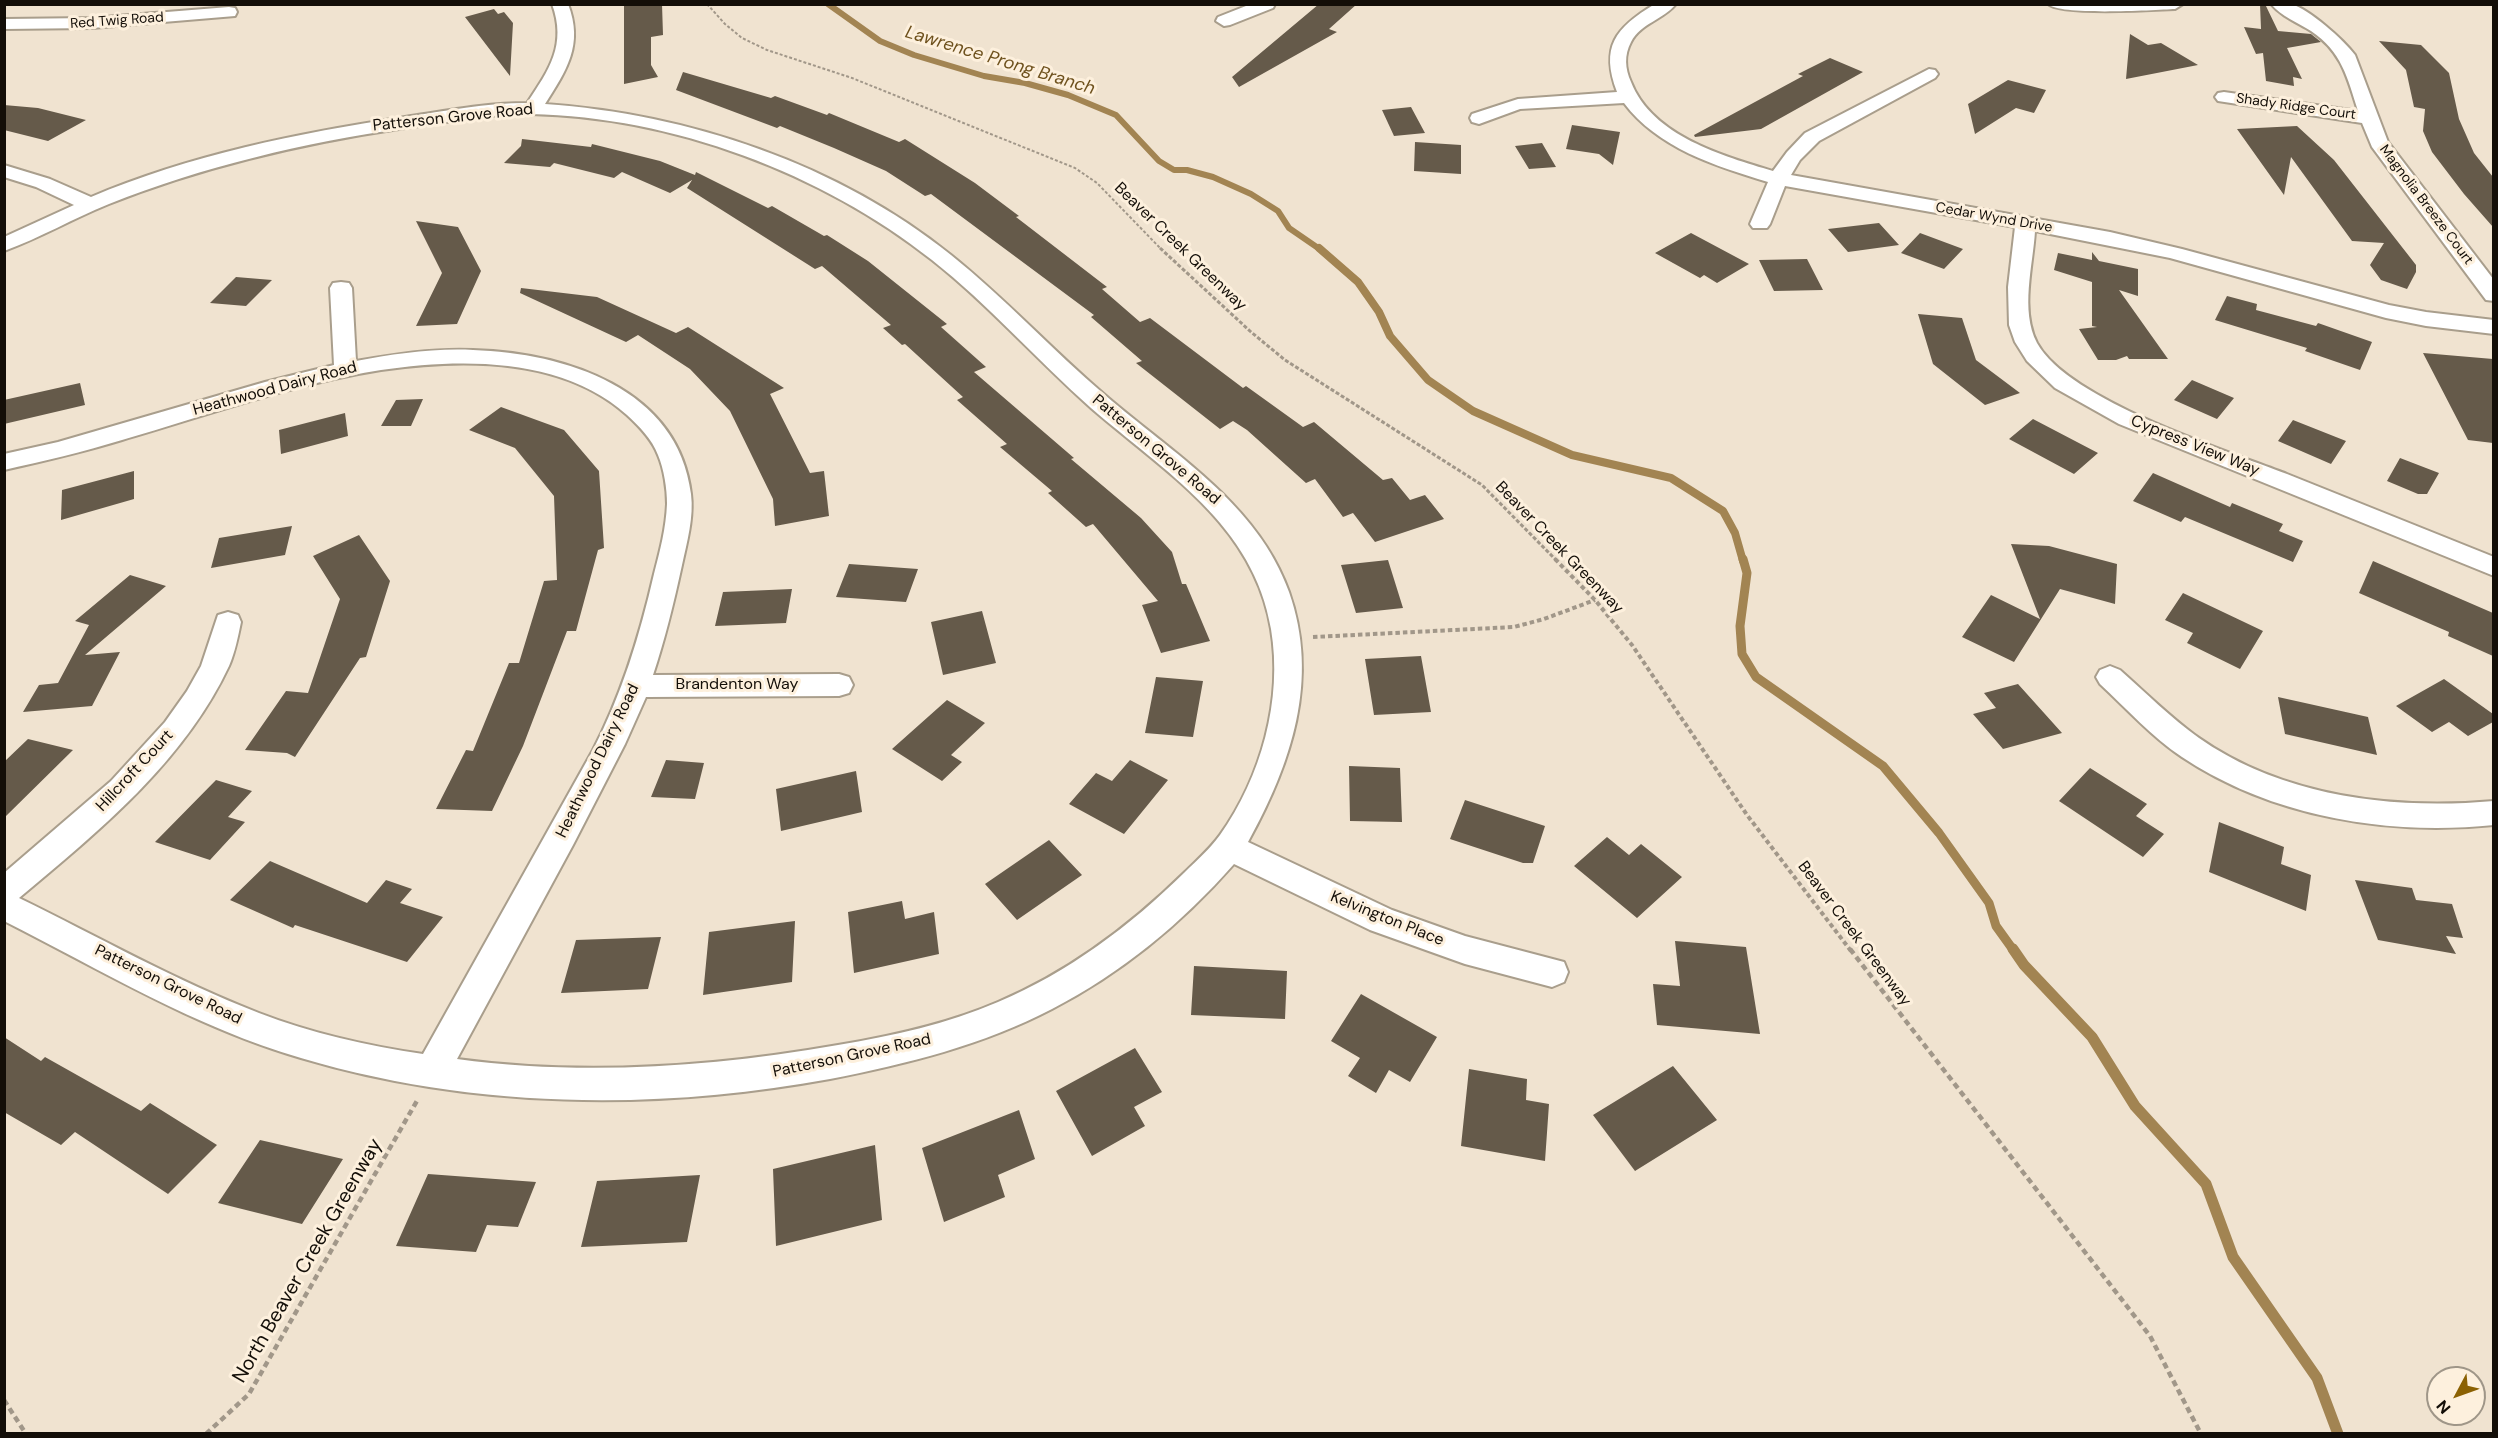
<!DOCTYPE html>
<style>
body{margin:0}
#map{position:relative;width:2498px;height:1438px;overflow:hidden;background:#f0e3d0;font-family:"DM Sans",sans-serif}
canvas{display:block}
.frame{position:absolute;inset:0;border:6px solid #130e08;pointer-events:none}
.north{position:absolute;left:2426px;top:1366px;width:60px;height:60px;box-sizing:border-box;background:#fdf0dd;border:2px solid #9f9688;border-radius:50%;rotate:229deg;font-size:16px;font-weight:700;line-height:24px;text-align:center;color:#130e08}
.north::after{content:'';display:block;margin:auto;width:21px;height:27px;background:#8b6103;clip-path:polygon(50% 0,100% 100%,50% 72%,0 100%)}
</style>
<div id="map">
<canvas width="2498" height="1438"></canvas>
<div class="frame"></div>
<div class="north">N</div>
</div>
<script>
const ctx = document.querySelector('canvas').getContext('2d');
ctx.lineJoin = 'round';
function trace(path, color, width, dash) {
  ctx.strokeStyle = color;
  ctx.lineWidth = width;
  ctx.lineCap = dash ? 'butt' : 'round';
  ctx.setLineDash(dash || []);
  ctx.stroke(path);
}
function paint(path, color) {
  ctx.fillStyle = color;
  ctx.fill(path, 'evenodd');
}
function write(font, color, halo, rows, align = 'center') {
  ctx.font = font + ' "DM Sans",sans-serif';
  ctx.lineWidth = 6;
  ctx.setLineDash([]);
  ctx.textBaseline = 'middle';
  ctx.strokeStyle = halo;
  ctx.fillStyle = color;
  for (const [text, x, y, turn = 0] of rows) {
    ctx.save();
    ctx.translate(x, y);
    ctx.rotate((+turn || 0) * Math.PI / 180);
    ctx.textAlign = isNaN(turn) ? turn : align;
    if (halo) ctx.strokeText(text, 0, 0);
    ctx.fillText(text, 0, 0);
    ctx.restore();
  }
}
trace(new Path2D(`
 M 828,4 L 880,41 L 914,55 L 984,76 L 1025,83 L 1068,95 L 1116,115 L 1159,161 L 1174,170 L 1187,170 L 1213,177 L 1251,194 L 1278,211 L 1289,228 L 1321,250`), '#a28452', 6);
trace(new Path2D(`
 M 1319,248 L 1358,282 L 1379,312 L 1390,336 L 1428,380 L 1473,411 L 1572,455 L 1671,478 L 1723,511 L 1735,533 L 1743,561`), '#a28452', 8);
trace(new Path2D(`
 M 1743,559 L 1747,573 L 1740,626 L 1742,654 L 1756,677 L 1883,766 L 1939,833 L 1989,903 L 1996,926 L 2014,951`), '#a28452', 9);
trace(new Path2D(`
 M 2013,949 L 2024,965 L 2092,1037 L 2135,1106 L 2206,1184 L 2233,1257 L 2317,1378 L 2338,1434`), '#a28452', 11);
paint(new Path2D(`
 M 624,4 L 662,4 L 663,35 L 651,37 L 651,65 L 658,77 L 624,84 Z
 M 1319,4 L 1357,4 L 1329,29 L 1337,32 L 1239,87 L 1232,77 Z
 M 2260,4 L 2265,4 L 2278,31 L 2311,34 L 2321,42 L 2287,48 L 2302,79 L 2293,77 L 2294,86 L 2266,81 L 2263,53 L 2256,54 L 2244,27 L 2261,29 Z
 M 494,9 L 498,14 L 504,12 L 513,23 L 510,76 L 465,17 Z
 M 2130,34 L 2148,45 L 2161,43 L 2198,65 L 2126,79 Z
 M 2379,41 L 2421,45 L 2449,73 L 2459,119 L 2474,153 L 2493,177 L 2493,227 L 2464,194 L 2432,152 L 2423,131 L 2425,109 L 2414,107 L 2406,70 Z
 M 1830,58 L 1863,72 L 1761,129 L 1695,137 L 1694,135 L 1803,76 L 1798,74 Z
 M 683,72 L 771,98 L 775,96 L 827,115 L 829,113 L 899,142 L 905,139 L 975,183 L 1019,216 L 1016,217 L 1107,287 L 1102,289 L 1140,322 L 1150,318 L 1243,388 L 1246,386 L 1303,427 L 1314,422 L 1383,480 L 1392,478 L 1410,500 L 1425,495 L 1444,519 L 1375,542 L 1353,513 L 1343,517 L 1315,479 L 1306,483 L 1247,430 L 1233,421 L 1220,429 L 1136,363 L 1142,361 L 1091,317 L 1094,315 L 931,194 L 925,196 L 886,171 L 834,148 L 780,126 L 777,128 L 676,90 Z
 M 2008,80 L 2046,90 L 2034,113 L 2016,108 L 1975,134 L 1968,104 Z
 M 4,105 L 38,108 L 86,120 L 48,141 L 4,130 Z
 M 1411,107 L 1425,133 L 1394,136 L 1382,110 Z
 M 1572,125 L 1620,132 L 1613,165 L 1599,154 L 1566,149 Z
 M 2297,126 L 2334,160 L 2416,265 L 2416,272 L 2407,289 L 2381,280 L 2370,265 L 2384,243 L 2352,241 L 2291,157 L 2284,195 L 2237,129 Z
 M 522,139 L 591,147 L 592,144 L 660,161 L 695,175 L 696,172 L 768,208 L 772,206 L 824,236 L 827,235 L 868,261 L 947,324 L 941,327 L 986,367 L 974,372 L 1074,458 L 1071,459 L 1141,518 L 1172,552 L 1182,584 L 1186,584 L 1210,641 L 1161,653 L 1142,605 L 1158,601 L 1093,524 L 1086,527 L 1048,493 L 1052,491 L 1000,447 L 1007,444 L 957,400 L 963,397 L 905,344 L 902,345 L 883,328 L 891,325 L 822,266 L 815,269 L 687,188 L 692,180 L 670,193 L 622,172 L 614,178 L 554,163 L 550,167 L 504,163 L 521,146 Z
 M 1415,142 L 1461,145 L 1461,174 L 1414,171 Z
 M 1542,143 L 1556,167 L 1529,169 L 1515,146 Z
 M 416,221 L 458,227 L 481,271 L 457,324 L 416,326 L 442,273 Z
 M 1879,223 L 1899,245 L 1848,252 L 1828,229 Z
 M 1691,233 L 1749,264 L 1717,283 L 1704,275 L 1700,278 L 1655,253 Z
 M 1920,233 L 1963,249 L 1944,269 L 1901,253 Z
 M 2092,252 L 2099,261 L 2138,269 L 2138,296 L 2119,290 L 2168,359 L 2129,359 L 2127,356 L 2116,360 L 2098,360 L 2079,329 L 2097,327 L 2092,326 L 2092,282 L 2054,270 L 2058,253 L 2092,260 Z
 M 1807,259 L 1823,290 L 1774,291 L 1759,260 Z
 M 236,277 L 272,280 L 246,306 L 210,303 Z
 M 521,288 L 597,297 L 676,333 L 688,327 L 784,388 L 770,394 L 810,473 L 824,471 L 829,516 L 775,526 L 773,499 L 730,411 L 690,369 L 638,335 L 626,342 L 520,293 Z
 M 2227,296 L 2257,304 L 2256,310 L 2316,326 L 2318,323 L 2372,342 L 2360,370 L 2305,351 L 2307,348 L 2215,320 Z
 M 1918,314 L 1962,318 L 1976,360 L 2020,393 L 1985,405 L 1933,364 Z
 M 2423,353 L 2493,359 L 2493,443 L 2468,440 Z
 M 2192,380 L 2234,398 L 2217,419 L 2174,400 Z
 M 80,383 L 85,405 L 4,424 L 4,400 Z
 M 423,399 L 411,426 L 381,426 L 396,400 Z
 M 501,407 L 564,430 L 599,471 L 604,548 L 598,550 L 576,631 L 567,631 L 523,746 L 492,811 L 436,809 L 466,750 L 473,751 L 509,663 L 519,663 L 544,581 L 557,580 L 554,496 L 515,448 L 469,430 Z
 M 345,413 L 348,436 L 281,454 L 279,430 Z
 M 2033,419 L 2098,453 L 2074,474 L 2009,439 Z
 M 2293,420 L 2346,441 L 2331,464 L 2278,441 Z
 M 2400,458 L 2439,473 L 2427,494 L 2418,494 L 2387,481 Z
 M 134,471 L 134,499 L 61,520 L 62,490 Z
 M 2153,473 L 2230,507 L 2232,503 L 2283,524 L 2279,531 L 2303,541 L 2293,562 L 2185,517 L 2181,522 L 2133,501 Z
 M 292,526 L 285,555 L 211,568 L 219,538 Z
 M 359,535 L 390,581 L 366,657 L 360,658 L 295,757 L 287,753 L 245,750 L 286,691 L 308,693 L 340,599 L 313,556 Z
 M 2011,544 L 2049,546 L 2117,564 L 2115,604 L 2060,589 L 2014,662 L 1962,637 L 1991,595 L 2040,619 Z
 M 1388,560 L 1403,608 L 1356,613 L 1341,565 Z
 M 2373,561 L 2493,613 L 2493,656 L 2448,636 L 2449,632 L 2359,593 Z
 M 849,564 L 918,569 L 906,602 L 836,597 Z
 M 130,575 L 166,586 L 85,655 L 120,652 L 92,706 L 23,712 L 39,685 L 58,683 L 89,625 L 75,621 Z
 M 792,589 L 786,623 L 715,626 L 723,592 Z
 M 2183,593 L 2263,631 L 2240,669 L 2187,643 L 2193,633 L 2165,620 Z
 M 982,611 L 996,663 L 943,675 L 931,622 Z
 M 1421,656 L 1431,712 L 1374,715 L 1365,659 Z
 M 1156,677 L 1203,681 L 1193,737 L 1145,733 Z
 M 2444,679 L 2493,714 L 2493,722 L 2468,736 L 2449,722 L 2432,732 L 2396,706 Z
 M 2018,684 L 2062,733 L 2003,749 L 1973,714 L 1996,708 L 1984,693 Z
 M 2278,697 L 2368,717 L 2377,755 L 2285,734 Z
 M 947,700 L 985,723 L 951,755 L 962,762 L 942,781 L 892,749 Z
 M 28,739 L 73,750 L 4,818 L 4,762 Z
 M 666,760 L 704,763 L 695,799 L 651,797 Z
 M 1130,760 L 1168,780 L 1124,834 L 1069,804 L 1096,773 L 1112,781 Z
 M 1349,766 L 1400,768 L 1402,822 L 1350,821 Z
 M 2090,768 L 2147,804 L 2136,816 L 2164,834 L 2143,857 L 2059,801 Z
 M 856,771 L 862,812 L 781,831 L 776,789 Z
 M 216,780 L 252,791 L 228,817 L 245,822 L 210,860 L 155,842 Z
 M 1465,800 L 1545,826 L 1533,863 L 1523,863 L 1450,839 Z
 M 2219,822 L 2284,847 L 2281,864 L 2311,875 L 2306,911 L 2209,872 Z
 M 1607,837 L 1629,855 L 1641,844 L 1682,877 L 1637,918 L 1574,866 Z
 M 1049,840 L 1082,875 L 1017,920 L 985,884 Z
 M 270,861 L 367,903 L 386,880 L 412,889 L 400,903 L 443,917 L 407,962 L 295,925 L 293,928 L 230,900 Z
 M 2355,880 L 2412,888 L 2416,900 L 2452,904 L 2463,938 L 2446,936 L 2456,954 L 2378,940 Z
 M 902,901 L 905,919 L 934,912 L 939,954 L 854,973 L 848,912 Z
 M 795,921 L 792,982 L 703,995 L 709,932 Z
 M 661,937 L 648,989 L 561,993 L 576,940 Z
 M 1675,941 L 1746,947 L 1760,1034 L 1657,1025 L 1653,984 L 1680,986 Z
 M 1194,966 L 1287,971 L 1285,1019 L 1191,1015 Z
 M 1361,994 L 1437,1037 L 1410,1082 L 1389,1070 L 1376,1093 L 1348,1076 L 1360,1058 L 1331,1041 Z
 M 4,1037 L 41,1061 L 45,1057 L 141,1111 L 150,1103 L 217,1145 L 168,1194 L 75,1132 L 61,1145 L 4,1112 Z
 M 1135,1048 L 1162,1092 L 1134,1107 L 1145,1126 L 1092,1156 L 1056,1091 Z
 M 1673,1066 L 1717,1120 L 1635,1171 L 1593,1115 Z
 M 1469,1069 L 1527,1079 L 1526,1100 L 1549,1104 L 1545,1161 L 1461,1146 Z
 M 1019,1110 L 1035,1159 L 998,1175 L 1005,1197 L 944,1222 L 922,1148 Z
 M 260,1140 L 343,1159 L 302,1224 L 218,1203 Z
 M 875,1145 L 882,1220 L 776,1246 L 773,1169 Z
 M 428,1174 L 536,1182 L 518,1227 L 487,1225 L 476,1252 L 396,1246 Z
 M 700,1175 L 687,1242 L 581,1247 L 597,1181 Z`), '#655a4a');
const minor = new Path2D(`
 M 552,4 L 568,4 C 584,45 566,71 545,104 C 689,114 838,164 951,255 C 1005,298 1052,350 1105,395 C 1172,453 1258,504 1289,592 C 1320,680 1291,764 1248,842 L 1392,910 L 1465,936 L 1564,962 L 1568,972 L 1564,982 L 1552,987 L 1465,964 L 1370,930 L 1234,864 C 1183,922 1122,973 1052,1009 C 983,1045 907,1064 830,1079 C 656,1111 472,1109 301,1058 C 197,1028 101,970 4,921 L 4,873 L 111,781 L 165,722 L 187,691 L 201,666 L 218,615 L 228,612 L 238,615 L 241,622 C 238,637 235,652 229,666 C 184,762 99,831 19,898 C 99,937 176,981 259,1013 C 311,1033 368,1046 423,1054 L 593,750 C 622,694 640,635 654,574 C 660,551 666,528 667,504 C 667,489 664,469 658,455 C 652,439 639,426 627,415 C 563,357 462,358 381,370 C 293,384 208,415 122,440 C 83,452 44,461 4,470 L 4,454 L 58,442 L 265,382 L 334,365 L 330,288 L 333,283 L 341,282 L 349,283 L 352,288 L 356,361 C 394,354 434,348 473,350 C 565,353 678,388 691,494 C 694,517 687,542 682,565 C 674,602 665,639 653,675 L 839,674 L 849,677 L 853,685 L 849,693 L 839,696 L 646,697 L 625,744 L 573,845 L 457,1059 C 583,1076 713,1067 838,1045 C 892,1036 947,1024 998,1002 C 1069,972 1130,926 1185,872 C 1197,860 1210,849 1220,835 C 1261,777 1283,700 1271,629 C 1254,525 1165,472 1091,408 C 1037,360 989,305 932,260 C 822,173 673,117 531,114 C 489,114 447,122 405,128 C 304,143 204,166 109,204 C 74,218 40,238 4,251 L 4,237 L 74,205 L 36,187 L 4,177 L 4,165 L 50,179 L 91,197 C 190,155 298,133 405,117 C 445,111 486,103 527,103 C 549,70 567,45 552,4 Z
 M 1251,4 L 1275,4 L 1273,8 L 1230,25 L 1224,26 L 1216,21 L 1218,17 Z
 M 1655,4 L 1676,4 C 1663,20 1641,23 1631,42 C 1624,55 1625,69 1631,82 C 1652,136 1723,156 1773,171 L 1787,152 L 1805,133 L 1929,69 L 1935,70 L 1938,74 L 1935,78 L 1819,141 L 1800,160 L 1791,175 L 2110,232 L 2182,249 L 2389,305 L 2426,312 L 2494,320 L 2494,334 L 2426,326 L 2386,318 L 2170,258 L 2035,231 C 2033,266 2020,310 2037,343 C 2068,400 2225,450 2287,474 C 2356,502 2425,529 2494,557 L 2494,576 L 2119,424 L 2055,388 L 2027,361 L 2015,342 L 2009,325 L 2008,287 L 2015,227 L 1785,186 L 1770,224 L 1767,228 L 1753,228 L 1750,224 L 1768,182 C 1715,166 1658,148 1624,103 L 1520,109 L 1479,124 L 1472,122 L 1470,118 L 1472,114 L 1518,99 L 1617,92 C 1600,47 1615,28 1655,4 Z
 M 2048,4 L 2183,4 L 2175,9 C 2154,10 2059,16 2048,4 Z
 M 2271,4 C 2277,4 2285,3 2291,4 C 2309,9 2344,40 2355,55 L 2388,142 L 2494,280 L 2494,301 L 2486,300 L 2372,147 L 2362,123 L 2218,101 L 2215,97 L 2218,93 L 2224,92 L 2358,111 C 2347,77 2342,52 2311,31 C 2298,23 2281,16 2271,4 Z
 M 229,7 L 235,8 L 237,12 L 235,16 L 92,28 L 4,29 L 4,19 L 92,18 Z
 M 2110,666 L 2120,670 C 2146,693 2171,718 2199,738 C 2283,797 2394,810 2494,801 L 2494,825 C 2388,836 2272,817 2182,757 C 2152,737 2127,709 2100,684 L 2096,677 L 2100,670 Z`);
trace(minor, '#a99e8c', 4);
trace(new Path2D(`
 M 707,4 L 725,24 L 742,38 L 767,50 L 852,78 L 1075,168 L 1097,183 L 1162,250`), '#a19789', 2, [3, 2]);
trace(new Path2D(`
 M 1160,248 L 1251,332 L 1285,360 L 1482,485 L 1557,561`), '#a19789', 3, [4, 2]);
trace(new Path2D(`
 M 1555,559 L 1595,600 L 1632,645 L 1747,815 L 1851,951
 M 1313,637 L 1514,627 L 1544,619 L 1595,600`), '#a19789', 4, [4.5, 3]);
trace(new Path2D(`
 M 1850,949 L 2150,1336 L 2201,1434
 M 4,1400 L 26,1434
 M 206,1434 L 249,1394 L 418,1099`), '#a19789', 4.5, [6, 4]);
paint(minor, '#fff');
write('14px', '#130e08', '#fdf0dd', [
 ["Red Twig Road",117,21,-4],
 ["Shady Ridge Court",2296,107,8],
 ["Magnolia Breeze Court",2426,205,53],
 ["Cedar Wynd Drive",1994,218,10]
]);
write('16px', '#130e08', '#fdf0dd', [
 ["Patterson Grove Road",453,118,-6],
 ["Beaver Creek Greenway",1180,247,44],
 ["Heathwood Dairy Road",275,389,-15],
 ["Cypress View Way",2195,446,22],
 ["Patterson Grove Road",1156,450,40],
 ["Beaver Creek Greenway",1559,548,46],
 ["Brandenton Way",737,685],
 ["Heathwood Dairy Road",598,761,-64],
 ["Hillcroft Court",135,771,-47],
 ["Kelvington Place",1387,919,22],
 ["Beaver Creek Greenway",1854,934,53],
 ["Patterson Grove Road",168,985,26],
 ["Patterson Grove Road",852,1056,-12]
]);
write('italic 18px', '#6e511d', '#fdf0dd', [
 ["Lawrence Prong Branch",1000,61,17]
]);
write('20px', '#130e08', '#fdf0dd', [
 ["North Beaver Creek Greenway",308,1261,-60]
]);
</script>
